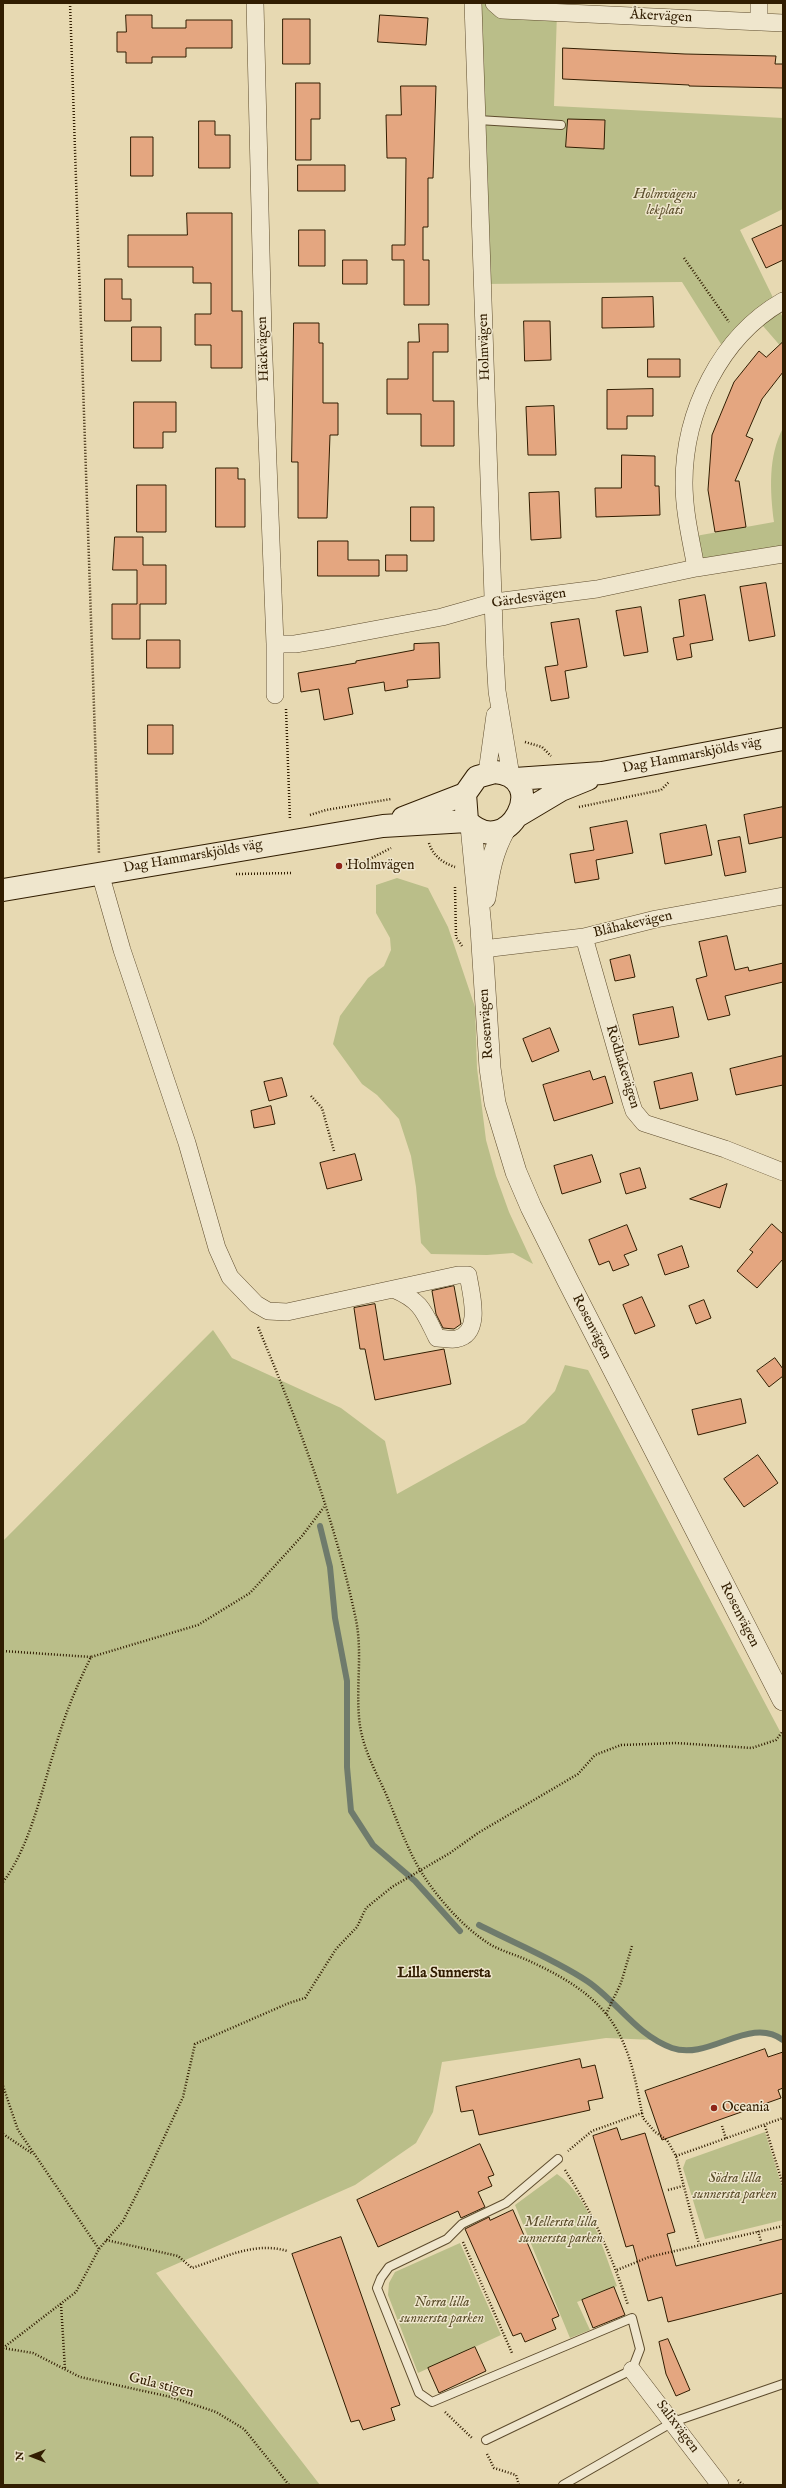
<!DOCTYPE html>
<meta charset="utf-8">
<style>
body{margin:0}
#map{position:relative;width:786px;height:2488px;overflow:hidden;background:#e7d9b2;font-family:"IM FELL English",serif}
canvas{display:block}
.frame{position:absolute;inset:0;border:4px solid #311d01;pointer-events:none}
.north{position:absolute;left:12px;top:2436px;width:40px;height:40px;-webkit-text-stroke:3px #efe6cd;paint-order:stroke;rotate:270deg;font-size:11px;font-weight:700;line-height:16px;text-align:center;color:#311d01}
.north::after{content:'';display:block;margin:auto;width:14px;height:18px;background:#311d01;clip-path:polygon(50% 0,100% 100%,50% 72%,0 100%)}
</style>
<div id="map">
<canvas width="786" height="2488"></canvas>
<div class="frame"></div>
<div class="north">N</div>
</div>
<script>
const ctx = document.querySelector('canvas').getContext('2d');
ctx.lineJoin = 'round';
function paint(path, color) {
  ctx.fillStyle = color;
  ctx.fill(path, 'evenodd');
}
function trace(path, color, width, dash) {
  ctx.strokeStyle = color;
  ctx.lineWidth = width;
  ctx.lineCap = dash ? 'butt' : 'round';
  ctx.setLineDash(dash || []);
  ctx.stroke(path);
}
function write(font, color, halo, rows, align = 'center') {
  ctx.font = font + ' "IM FELL English",serif';
  ctx.lineWidth = 3;
  ctx.setLineDash([]);
  ctx.textBaseline = 'middle';
  ctx.strokeStyle = halo;
  ctx.fillStyle = color;
  for (const [text, x, y, turn = 0] of rows) {
    ctx.save();
    ctx.translate(x, y);
    ctx.rotate((+turn || 0) * Math.PI / 180);
    ctx.textAlign = isNaN(turn) ? turn : align;
    if (halo) ctx.strokeText(text, 0, 0);
    ctx.fillText(text, 0, 0);
    ctx.restore();
  }
}
paint(new Path2D(`
 M 473,3 L 494,3 L 557,12 L 554,106 L 783,118 L 783,209 L 740,230 L 783,318 L 783,349 L 757,319 L 726,352 L 682,282 L 483,284 Z
 M 783,428 L 783,554 L 696,568 L 690,537 L 774,522 C 770,491 768,456 783,428 Z
 M 397,878 L 428,888 L 448,927 L 475,1007 L 477,1068 L 486,1140 L 496,1176 L 509,1212 L 533,1264 L 513,1253 L 487,1255 L 431,1254 L 421,1243 L 416,1187 L 411,1156 L 399,1119 L 377,1095 L 362,1084 L 333,1044 L 340,1016 L 368,978 L 384,966 L 391,950 L 390,938 L 376,913 L 376,885 Z
 M 213,1330 L 232,1358 L 341,1408 L 385,1441 L 397,1494 L 525,1423 L 555,1391 L 565,1365 L 588,1370 L 783,1737 L 783,2040 L 776,2035 L 753,2032 L 712,2046 L 689,2050 L 674,2049 L 655,2040 L 606,2038 L 442,2062 L 433,2112 L 416,2143 L 355,2185 L 156,2273 L 320,2485 L 3,2485 L 3,1541 Z
 M 765,2132 L 783,2190 L 783,2220 L 705,2239 L 683,2168 L 686,2160 Z
 M 557,2174 C 588,2194 604,2252 617,2286 L 577,2302 L 590,2330 L 570,2338 L 515,2205 Z
 M 460,2243 L 501,2335 L 418,2373 L 388,2295 L 389,2283 L 395,2272 Z`), '#babe89');
trace(new Path2D(`
 M 320,1526 L 330,1567 L 335,1618 L 347,1681 L 347,1767 L 351,1811 L 373,1845 L 415,1881 L 460,1931
 M 479,1925 C 512,1942 556,1960 587,1981 C 617,2001 636,2035 672,2048 C 709,2061 750,2015 783,2040`), '#6f7b6c', 6);
const building = new Path2D(`
 M 126,15 L 152,15 L 152,28 L 186,28 L 186,20 L 232,20 L 232,48 L 186,48 L 186,57 L 152,57 L 152,63 L 126,63 L 126,52 L 117,52 L 117,32 L 126,32 Z
 M 380,15 L 428,18 L 426,45 L 378,42 Z
 M 283,19 L 310,19 L 310,64 L 283,64 Z
 M 563,48 L 685,54 L 776,56 L 775,64 L 783,64 L 783,88 L 689,86 L 689,85 L 563,79 Z
 M 296,83 L 320,83 L 320,119 L 311,119 L 311,160 L 296,160 Z
 M 401,86 L 436,86 L 433,178 L 428,178 L 428,227 L 423,227 L 423,260 L 429,260 L 429,305 L 404,305 L 404,260 L 392,260 L 392,245 L 405,245 L 406,158 L 387,158 L 386,115 L 401,115 Z
 M 568,119 L 605,120 L 604,149 L 566,147 Z
 M 199,121 L 215,121 L 215,135 L 230,135 L 230,168 L 199,168 Z
 M 131,137 L 153,137 L 153,176 L 131,176 Z
 M 298,165 L 345,165 L 345,191 L 298,191 Z
 M 187,213 L 232,213 L 232,311 L 242,311 L 242,368 L 211,368 L 211,345 L 195,345 L 195,314 L 211,314 L 211,283 L 193,283 L 193,267 L 128,267 L 128,235 L 187,235 Z
 M 783,225 L 783,260 L 766,268 L 752,239 Z
 M 299,230 L 325,230 L 325,266 L 299,266 Z
 M 343,260 L 367,260 L 367,284 L 343,284 Z
 M 105,279 L 122,279 L 122,299 L 131,299 L 131,321 L 105,321 Z
 M 653,297 L 654,327 L 602,328 L 602,298 Z
 M 524,321 L 550,321 L 551,360 L 525,361 Z
 M 294,323 L 319,323 L 319,343 L 323,343 L 323,403 L 338,403 L 338,435 L 330,435 L 327,518 L 298,518 L 298,462 L 292,462 Z
 M 419,324 L 448,324 L 448,352 L 433,352 L 433,401 L 454,401 L 454,446 L 421,446 L 421,414 L 387,414 L 387,379 L 408,379 L 408,342 L 419,342 Z
 M 132,327 L 161,327 L 161,361 L 132,361 Z
 M 783,342 L 783,372 L 762,399 L 746,436 L 753,439 L 735,481 L 739,481 L 746,527 L 715,532 L 708,490 L 712,435 L 734,382 L 759,351 L 766,357 Z
 M 648,359 L 680,359 L 680,377 L 648,377 Z
 M 653,389 L 653,416 L 627,416 L 627,429 L 607,429 L 607,390 Z
 M 134,402 L 176,402 L 176,432 L 163,432 L 163,448 L 134,448 Z
 M 554,406 L 556,455 L 528,455 L 526,407 Z
 M 622,455 L 655,456 L 655,486 L 659,486 L 660,515 L 596,517 L 595,488 L 621,488 Z
 M 216,468 L 238,468 L 238,479 L 245,479 L 245,527 L 216,527 Z
 M 137,485 L 166,485 L 166,532 L 137,532 Z
 M 559,492 L 561,538 L 531,540 L 529,493 Z
 M 411,507 L 434,507 L 434,541 L 411,541 Z
 M 115,537 L 143,537 L 143,565 L 166,565 L 166,604 L 140,604 L 140,639 L 112,639 L 112,604 L 137,604 L 137,570 L 113,570 Z
 M 318,541 L 348,541 L 348,560 L 379,560 L 379,576 L 318,576 Z
 M 386,555 L 407,555 L 407,571 L 386,571 Z
 M 766,583 L 775,636 L 749,641 L 740,587 Z
 M 705,595 L 713,640 L 690,644 L 692,657 L 677,660 L 673,638 L 684,636 L 679,600 Z
 M 641,607 L 648,652 L 624,656 L 616,611 Z
 M 579,619 L 587,667 L 565,671 L 569,698 L 551,701 L 545,667 L 558,665 L 551,623 Z
 M 147,640 L 180,640 L 180,668 L 147,668 Z
 M 439,643 L 440,678 L 407,680 L 408,687 L 385,691 L 384,682 L 348,688 L 353,714 L 324,720 L 319,689 L 301,692 L 298,673 L 356,663 L 356,661 L 414,650 L 414,644 Z
 M 148,725 L 173,725 L 173,754 L 148,754 Z
 M 783,807 L 783,837 L 749,844 L 744,815 Z
 M 627,821 L 633,853 L 596,860 L 599,879 L 575,883 L 570,854 L 594,850 L 590,828 Z
 M 706,825 L 712,855 L 665,864 L 660,834 Z
 M 740,837 L 746,872 L 725,876 L 718,841 Z
 M 727,936 L 735,970 L 748,967 L 749,971 L 783,963 L 783,982 L 725,996 L 730,1015 L 708,1020 L 696,979 L 707,976 L 699,942 Z
 M 630,955 L 635,977 L 615,981 L 610,960 Z
 M 673,1007 L 679,1037 L 639,1045 L 633,1015 Z
 M 550,1028 L 559,1051 L 532,1062 L 523,1039 Z
 M 783,1056 L 783,1085 L 736,1095 L 730,1069 Z
 M 590,1071 L 593,1080 L 605,1076 L 613,1103 L 554,1121 L 543,1085 Z
 M 692,1073 L 698,1100 L 660,1109 L 654,1082 Z
 M 282,1078 L 287,1096 L 269,1101 L 264,1082 Z
 M 271,1106 L 275,1124 L 254,1128 L 251,1111 Z
 M 355,1154 L 362,1180 L 327,1189 L 320,1163 Z
 M 592,1155 L 601,1182 L 562,1194 L 554,1166 Z
 M 640,1168 L 646,1188 L 626,1194 L 620,1174 Z
 M 727,1184 L 720,1208 L 690,1199 Z
 M 772,1224 L 783,1234 L 783,1259 L 757,1288 L 737,1271 L 753,1252 L 750,1250 Z
 M 627,1225 L 637,1250 L 624,1255 L 629,1265 L 613,1271 L 609,1261 L 599,1265 L 589,1240 Z
 M 682,1246 L 689,1267 L 665,1275 L 658,1255 Z
 M 454,1286 L 461,1324 L 454,1329 L 443,1328 L 436,1314 L 432,1291 Z
 M 642,1297 L 655,1326 L 635,1334 L 623,1305 Z
 M 704,1300 L 711,1318 L 696,1324 L 689,1306 Z
 M 375,1304 L 384,1360 L 444,1349 L 451,1384 L 375,1400 L 365,1349 L 360,1349 L 354,1308 Z
 M 775,1358 L 783,1369 L 783,1376 L 769,1387 L 757,1371 Z
 M 741,1399 L 746,1423 L 698,1435 L 692,1410 Z
 M 758,1455 L 778,1483 L 744,1507 L 724,1479 Z
 M 765,2049 L 768,2057 L 783,2052 L 783,2088 L 778,2090 L 781,2098 L 662,2140 L 645,2091 Z
 M 580,2059 L 582,2068 L 595,2065 L 603,2098 L 588,2101 L 590,2110 L 479,2135 L 473,2110 L 461,2112 L 456,2087 Z
 M 617,2128 L 621,2140 L 645,2133 L 675,2232 L 667,2234 L 676,2266 L 783,2239 L 783,2293 L 668,2322 L 662,2297 L 648,2301 L 633,2245 L 626,2247 L 593,2136 Z
 M 480,2144 L 494,2175 L 488,2177 L 492,2186 L 478,2192 L 485,2207 L 461,2218 L 458,2211 L 378,2247 L 357,2200 Z
 M 513,2210 L 559,2316 L 552,2319 L 556,2329 L 525,2342 L 521,2333 L 513,2336 L 465,2229 L 489,2217 L 490,2220 Z
 M 341,2237 L 400,2405 L 391,2408 L 395,2420 L 363,2430 L 359,2420 L 351,2422 L 292,2254 Z
 M 614,2287 L 625,2315 L 593,2328 L 582,2300 Z
 M 668,2339 L 690,2390 L 676,2396 L 666,2374 L 659,2342 Z
 M 475,2347 L 486,2371 L 439,2393 L 428,2368 Z`);
paint(building, '#e4a680');
trace(building, '#311d01', 1);
const service = new Path2D(`
 M 478,120 L 561,125
 M 486,2440 L 632,2370 L 640,2349 L 632,2318 L 432,2402 L 419,2393 L 377,2288 L 381,2278 L 389,2267 L 447,2239 L 462,2224 L 506,2203 L 558,2159
 M 563,2485 L 673,2422 L 783,2384`);
const minor = new Path2D(`
 M 255,3 L 263,334 L 275,644 L 275,695
 M 473,3 L 495,657 L 497,691 L 511,776
 M 494,3 L 502,10 L 783,23
 M 759,3 L 759,21
 M 696,568 C 691,540 684,512 684,483 C 684,412 720,337 783,301
 M 275,644 L 295,644 L 325,639 L 442,617 L 495,602 L 597,589 L 696,568 L 783,554
 M 487,773 L 495,715
 M 100,873 L 122,950 L 187,1143 L 217,1248 L 230,1277 L 256,1304 L 268,1311 L 287,1312 L 458,1275 L 468,1275 C 471,1293 483,1334 456,1339 C 450,1340 443,1338 437,1338 C 424,1312 422,1301 393,1289
 M 584,937 L 631,1102 L 634,1111 L 644,1123 L 725,1149 L 783,1172
 M 483,949 L 584,937 L 656,919 L 783,896
 M 632,2370 L 720,2485`);
const tertiary = new Path2D(`
 M 471,826 L 481,928 L 490,1068 L 495,1103 L 516,1172 L 531,1207 L 567,1279 L 783,1700
 M 485,898 C 489,872 492,852 505,829`);
const secondary = new Path2D(`
 M 495,772 C 552,777 508,863 467,821 L 465,794 L 477,777 Z
 M 515,779 L 602,773 L 783,739
 M 519,815 L 561,790 L 588,779
 M 403,818 L 465,794
 M 3,890 L 383,826 L 467,821`);
trace(service, '#5e4c2d', 10);
trace(minor, '#5e4c2d', 18);
trace(tertiary, '#5e4c2d', 22);
trace(secondary, '#311d01', 24);
trace(new Path2D(`
 M 70,3 L 99,854
 M 684,258 L 729,322
 M 286,709 L 290,820
 M 525,742 L 542,747 L 551,756
 M 579,807 L 661,790 L 669,782
 M 310,815 L 326,810 L 391,799
 M 429,843 C 433,856 443,863 455,867
 M 346,864 L 364,862 L 391,848
 M 236,874 L 293,873
 M 455,887 L 456,937 L 462,946
 M 311,1096 L 322,1108 L 334,1151
 M 258,1327 C 298,1422 335,1519 356,1620 C 363,1655 355,1691 360,1726 C 364,1751 376,1772 386,1794 C 397,1820 406,1846 420,1870 C 436,1896 460,1924 485,1941 C 497,1950 514,1954 527,1960 C 560,1975 595,1994 614,2025 C 631,2052 636,2083 642,2113 L 592,2131 L 568,2151
 M 3,1651 L 91,1657
 M 3,1882 C 31,1845 42,1788 56,1745 C 65,1714 77,1685 91,1657 L 198,1625 L 250,1593 L 302,1536 L 324,1507
 M 606,2014 L 621,1983 L 632,1946
 M 3,2086 L 18,2130 L 99,2249
 M 642,2113 L 643,2118 L 655,2132 L 667,2140 L 676,2156 L 699,2244
 M 722,2126 L 726,2139
 M 765,2126 L 783,2185
 M 3,2134 L 33,2154
 M 676,2156 L 783,2118
 M 565,2170 C 593,2214 612,2256 628,2305
 M 668,2190 L 683,2186
 M 758,2231 L 761,2241
 M 106,2240 L 178,2256 L 192,2268 C 223,2258 255,2241 287,2251
 M 463,2242 L 512,2353
 M 617,2270 L 649,2257 L 783,2226
 M 61,2304 L 65,2369
 M 3,2348 L 76,2292 L 99,2249 L 123,2221 L 148,2172 L 183,2097 L 195,2044 L 289,2003 L 305,1998 L 336,1949 L 357,1927 L 366,1908 L 392,1887 L 450,1853 L 478,1833 L 578,1774 L 595,1755 L 621,1745 L 676,1743 L 752,1748 L 776,1740 L 783,1731
 M 3,2348 L 33,2353 L 80,2377 L 171,2397 L 216,2412 L 244,2429 L 289,2485
 M 445,2412 L 473,2439
 M 487,2454 L 494,2468 L 516,2475 L 519,2485
 M 738,2480 L 743,2485`), '#311d01', 2.5, [1, 2]);
trace(service, '#efe6cd', 8);
trace(minor, '#efe6cd', 17);
trace(tertiary, '#efe6cd', 21);
trace(secondary, '#efe6cd', 22);
for (const [x, y, r, color] of [
 [339,866,4,"#8f2418"],
 [714,2108,4,"#8f2418"]
]) {
  const dot = new Path2D();
  dot.arc(x, y, r, 0, 2 * Math.PI);
  ctx.fillStyle = color;
  ctx.fill(dot);
  trace(dot, '#efe6cd', 1.5);
}
write('14px', '#311d01', '#efe6cd', [
 ["Åkervägen",661,17,3],
 ["Holmvägen",485,347,-92],
 ["Häckvägen",264,349,-92],
 ["Gärdesvägen",529,599,-8],
 ["Dag Hammarskjölds väg",692,756,-11],
 ["Dag Hammarskjölds väg",193,857,-10],
 ["Blåhakevägen",633,925,-13],
 ["Rosenvägen",487,1024,-94],
 ["Rödhakevägen",622,1067,73],
 ["Rosenvägen",591,1327,63],
 ["Rosenvägen",739,1615,63],
 ["Gula stigen",161,2386,14],
 ["Salixvägen",677,2427,53]
]);
write('italic 14px', '#5a4d2a', '#efe6cd', [
 ["Holmvägens",665,195],
 ["lekplats",665,211],
 ["Södra lilla",735,2179],
 ["sunnersta parken",735,2195],
 ["Mellersta lilla",561,2223],
 ["sunnersta parken",561,2239],
 ["Norra lilla",442,2303],
 ["sunnersta parken",442,2319]
]);
write('14px', '#311d01', '#efe6cd', [
 ["Holmvägen",347,866],
 ["Oceania",722,2108]
], 'left');
write('bold 15px', '#311d01', '#efe6cd', [
 ["Lilla Sunnersta",444,1974]
]);
</script>
